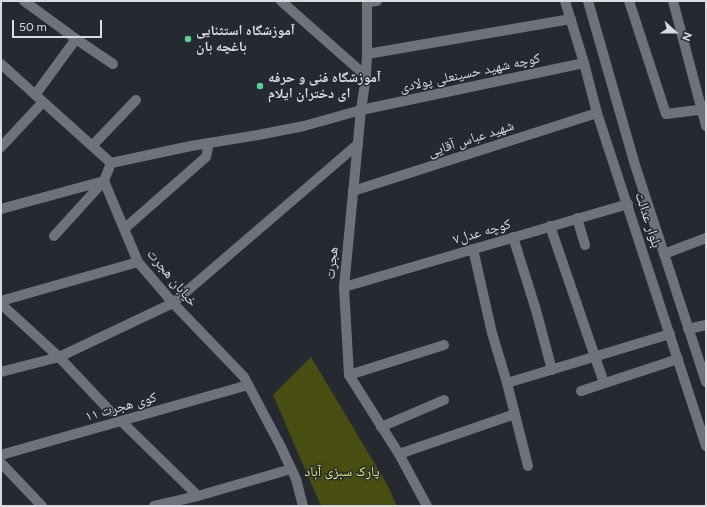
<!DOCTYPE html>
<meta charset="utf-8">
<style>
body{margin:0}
#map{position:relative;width:707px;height:507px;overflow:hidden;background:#272931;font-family:Figtree,sans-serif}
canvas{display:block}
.frame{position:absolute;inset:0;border:2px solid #dbdce2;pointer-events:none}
.north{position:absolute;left:655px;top:12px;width:40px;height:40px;-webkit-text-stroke:3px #272931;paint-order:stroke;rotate:111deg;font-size:11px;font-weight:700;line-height:16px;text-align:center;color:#dbdce2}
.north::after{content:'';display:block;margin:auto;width:14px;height:18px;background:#dbdce2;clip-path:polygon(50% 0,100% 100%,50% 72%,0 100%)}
.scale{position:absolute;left:12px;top:20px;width:90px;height:18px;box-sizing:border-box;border:2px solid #dbdce2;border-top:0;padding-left:5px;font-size:12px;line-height:14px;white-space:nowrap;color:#dbdce2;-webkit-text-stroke:3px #272931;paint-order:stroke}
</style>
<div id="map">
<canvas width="707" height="507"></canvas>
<div class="frame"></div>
<div class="north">N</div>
<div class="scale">50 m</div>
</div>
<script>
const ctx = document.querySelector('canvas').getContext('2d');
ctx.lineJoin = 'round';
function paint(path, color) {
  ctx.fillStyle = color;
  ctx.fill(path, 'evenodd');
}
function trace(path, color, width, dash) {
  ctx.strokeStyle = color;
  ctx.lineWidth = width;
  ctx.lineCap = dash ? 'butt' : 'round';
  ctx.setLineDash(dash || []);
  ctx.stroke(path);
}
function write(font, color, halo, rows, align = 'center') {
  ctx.font = font + ' Figtree,"Noto Naskh Arabic",sans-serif';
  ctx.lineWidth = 3;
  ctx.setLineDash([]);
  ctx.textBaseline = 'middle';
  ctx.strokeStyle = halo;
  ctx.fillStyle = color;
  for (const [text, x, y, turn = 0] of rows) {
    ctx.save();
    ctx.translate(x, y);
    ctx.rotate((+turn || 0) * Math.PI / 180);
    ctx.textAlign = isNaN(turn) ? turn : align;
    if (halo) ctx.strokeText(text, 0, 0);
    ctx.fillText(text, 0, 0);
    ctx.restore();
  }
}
paint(new Path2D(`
 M 311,357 L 388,486 L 397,506 L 321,506 L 273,395 Z`), '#484e11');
trace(new Path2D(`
 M 24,1 L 76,39 L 113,64
 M 281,1 L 366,76
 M 629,1 L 666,114 L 706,109
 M 673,1 L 706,126
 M 368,2 L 377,1
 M 367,54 L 571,19
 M 1,64 L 111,163
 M 35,95 L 76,39
 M 92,146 L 136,100
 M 1,147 L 43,102
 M 111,163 L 191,146 L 258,135 L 304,126 L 361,110 L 584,63
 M 111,163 L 104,181 L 138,262 L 173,303 L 244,377 L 280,445 L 296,479 L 303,506
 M 353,191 L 597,113
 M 1,209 L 104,181
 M 577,218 L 585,245
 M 550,226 L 604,383
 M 124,229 L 206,157 L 209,143
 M 54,236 L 104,181
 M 513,237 L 536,310 L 552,370
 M 473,249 L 492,333 L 507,383 L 528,466
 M 664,254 L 706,238
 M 344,287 L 628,204
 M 1,301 L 138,262
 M 1,304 L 59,357 L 110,411
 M 688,329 L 706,325
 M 1,372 L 59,357 L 173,303 L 358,144
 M 349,375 L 444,345
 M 507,383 L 670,334
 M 581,391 L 678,359
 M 121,421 L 198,496
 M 381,427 L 444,400
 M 399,454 L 515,414
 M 1,455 L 248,385
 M 1,463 L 42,506
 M 154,506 L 198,496 L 291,469`), '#6f717b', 10);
trace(new Path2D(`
 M 367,1 L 367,54 L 366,76 L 361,110 L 344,287 L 349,375 L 399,454 L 427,506
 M 565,1 L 584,63 L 597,113 L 706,446
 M 588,1 L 635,165 L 706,382`), '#6f717b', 10);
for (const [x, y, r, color] of [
 [188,39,4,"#53d396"],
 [260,86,4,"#53d396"]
]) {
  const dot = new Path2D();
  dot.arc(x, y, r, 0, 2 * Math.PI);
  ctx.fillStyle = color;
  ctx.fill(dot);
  trace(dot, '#272931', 1.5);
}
write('bold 14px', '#dbdce2', '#272931', [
 ["آموزشگاه استثنایی",196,31],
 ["باغچه بان",196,47],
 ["آموزشگاه فنی و حرفه",268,78],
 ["ای دختران ایلام",268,94]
], 'left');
write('14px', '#dbdce2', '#272931', [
 ["کوچه شهید حسینعلی پولادی",470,73,-12],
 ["شهید عباس آقایی",471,139,-18],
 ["بلوار عدالت",648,220,72],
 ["کوچه عدل۷",482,232,-16],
 ["هجرت",332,263,-84],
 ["خیابان هجرت",172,278,50],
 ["کوی هجرت ۱۱",121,407,-16]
]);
write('14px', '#dbe973', '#272931', [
 ["پارک سبزی آباد",342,472]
]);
</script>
